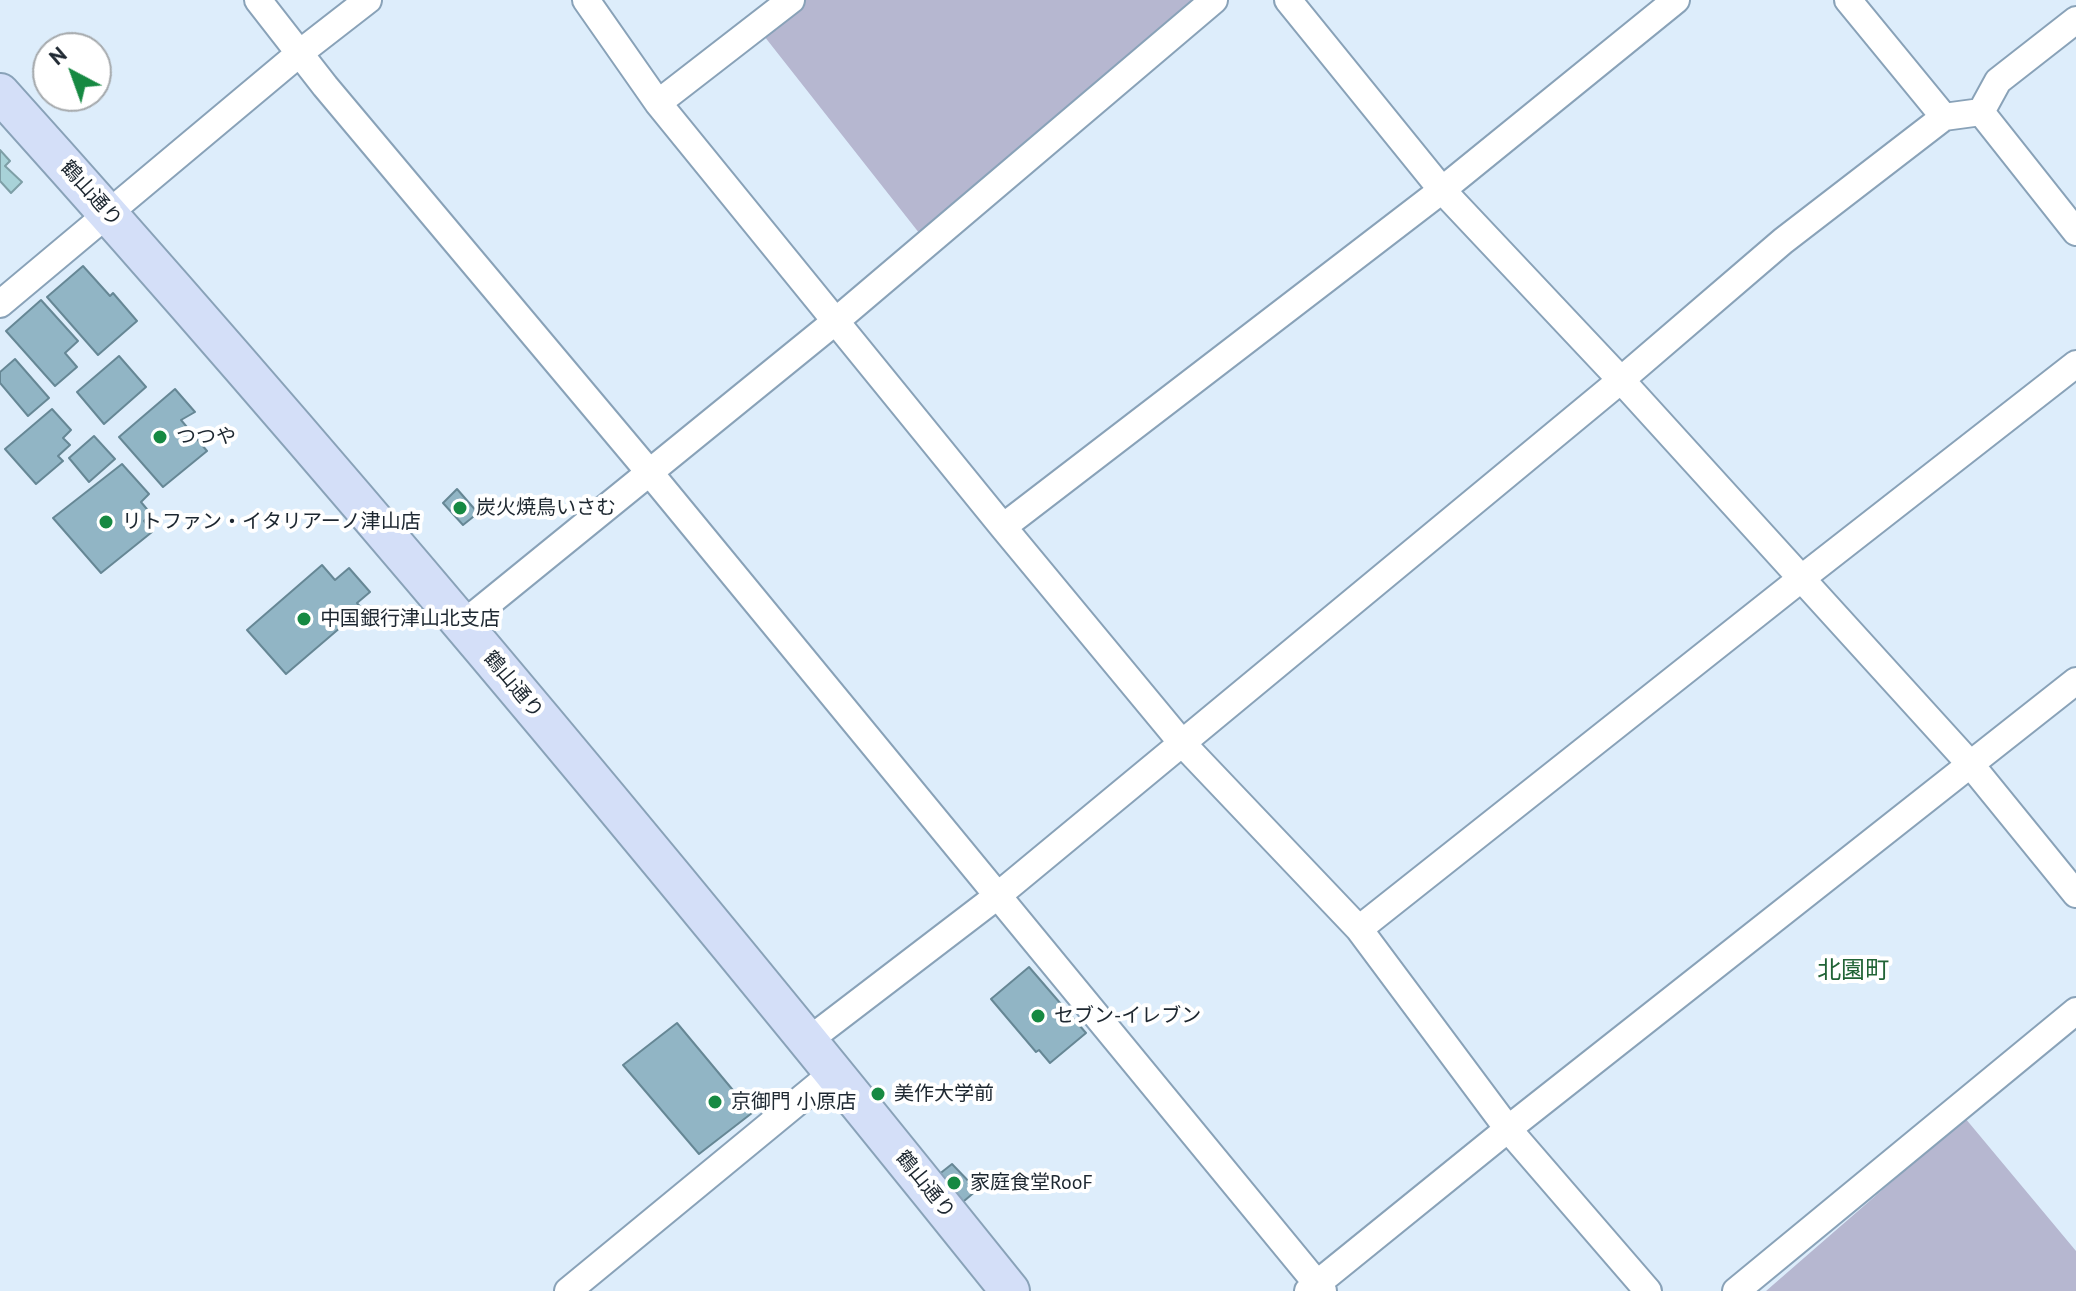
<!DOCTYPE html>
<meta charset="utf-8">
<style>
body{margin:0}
#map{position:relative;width:2076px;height:1291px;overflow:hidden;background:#ddedfb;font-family:"PT Sans",sans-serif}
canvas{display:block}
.north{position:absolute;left:32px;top:32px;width:80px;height:80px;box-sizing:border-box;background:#fff;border:2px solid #a5a9ac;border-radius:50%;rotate:319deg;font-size:22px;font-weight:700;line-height:32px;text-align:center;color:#1d2730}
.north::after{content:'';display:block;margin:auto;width:28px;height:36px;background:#168942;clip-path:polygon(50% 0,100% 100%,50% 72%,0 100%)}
</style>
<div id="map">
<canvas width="2076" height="1291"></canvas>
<div class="north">N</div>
</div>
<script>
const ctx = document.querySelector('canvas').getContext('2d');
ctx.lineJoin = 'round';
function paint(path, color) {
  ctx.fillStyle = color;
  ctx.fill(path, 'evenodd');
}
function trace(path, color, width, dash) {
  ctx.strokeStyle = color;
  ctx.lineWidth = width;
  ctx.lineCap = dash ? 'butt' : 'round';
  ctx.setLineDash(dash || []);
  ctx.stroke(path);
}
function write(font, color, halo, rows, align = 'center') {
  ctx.font = font + ' "PT Sans","Noto Sans JP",sans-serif';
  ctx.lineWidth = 8;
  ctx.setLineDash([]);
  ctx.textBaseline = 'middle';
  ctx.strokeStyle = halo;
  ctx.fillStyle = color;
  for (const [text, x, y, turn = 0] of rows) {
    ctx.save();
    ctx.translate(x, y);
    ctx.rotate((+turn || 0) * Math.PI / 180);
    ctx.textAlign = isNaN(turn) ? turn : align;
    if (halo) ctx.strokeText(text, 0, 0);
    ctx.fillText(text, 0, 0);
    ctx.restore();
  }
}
paint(new Path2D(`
 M 791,0 L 1222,0 L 927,243 L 757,27 Z
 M 1965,1118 L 2076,1251 L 2076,1291 L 1766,1291 Z`), '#b6b7d0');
const water = new Path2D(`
 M 0,150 L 10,161 L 5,166 L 22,182 L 11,193 L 0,181 Z`);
paint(water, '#a8d2d8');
trace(water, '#7e9fa6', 2);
const building = new Path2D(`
 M 83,266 L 110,296 L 113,293 L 137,321 L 98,355 L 47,297 Z
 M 41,300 L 78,341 L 65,353 L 77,367 L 55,386 L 6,331 Z
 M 119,356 L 146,387 L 104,424 L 77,392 Z
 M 15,359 L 49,398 L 28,416 L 0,383 L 0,372 Z
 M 175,389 L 195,412 L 181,420 L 207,451 L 163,487 L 119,437 Z
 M 52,409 L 71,430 L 63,438 L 70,445 L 58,456 L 63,461 L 36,484 L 5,449 Z
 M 94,436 L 115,459 L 89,482 L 69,458 Z
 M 122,464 L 149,494 L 141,502 L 151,514 L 144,521 L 152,532 L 101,573 L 53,518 Z
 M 457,489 L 478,513 L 463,525 L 443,503 Z
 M 322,565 L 335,580 L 349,568 L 370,592 L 357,603 L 362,609 L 286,674 L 247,630 Z
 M 1029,967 L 1086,1033 L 1050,1063 L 1039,1050 L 1036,1052 L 991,999 Z
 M 677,1023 L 752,1113 L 699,1154 L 623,1065 Z
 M 952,1164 L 977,1190 L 957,1207 L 933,1179 Z`);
paint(building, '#91b5c5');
trace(building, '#668795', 2);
const street = new Path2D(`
 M 258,0 L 325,86 L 650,473 L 1323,1291
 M 586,0 L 658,103 L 1003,527 L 1182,743 L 1359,929 L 1508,1129 L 1648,1291
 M 1288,0 L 1442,190 L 1621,380 L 1971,765 L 2076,894
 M 1848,0 L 1944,117
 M 658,103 L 791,0
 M 1981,112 L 1998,81 L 2076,20
 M 0,304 L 301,52 L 368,0
 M 1003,527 L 1442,190 L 1676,0
 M 463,624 L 837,320 L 1214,0
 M 1359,929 L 1802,578 L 2076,364
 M 809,1040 L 996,897 L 1621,380 L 1783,241 L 1944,117 L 1981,112 L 2076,232
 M 568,1291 L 834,1072
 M 1308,1291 L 1508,1129 L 2076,681
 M 1736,1291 L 2076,1011`);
const secondary = new Path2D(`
 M 0,93 C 349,481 683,883 1010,1291`);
trace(street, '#89a2b8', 30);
trace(secondary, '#89a2b8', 42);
trace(street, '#fff', 26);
trace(secondary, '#d4dff8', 38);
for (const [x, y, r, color] of [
 [160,437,8,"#168942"],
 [460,508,8,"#168942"],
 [106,522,8,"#168942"],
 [304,619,8,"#168942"],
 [1038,1016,8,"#168942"],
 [878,1094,8,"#168942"],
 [715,1102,8,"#168942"],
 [954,1183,8,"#168942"]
]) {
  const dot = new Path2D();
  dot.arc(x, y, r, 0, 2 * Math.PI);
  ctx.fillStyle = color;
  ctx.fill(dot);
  trace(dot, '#fff', 3);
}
write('20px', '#1d2730', '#fff', [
 ["鶴山通り",91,194,48],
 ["鶴山通り",513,685,50],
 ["鶴山通り",925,1185,51]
]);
write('20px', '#1d2730', '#fff', [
 ["つつや",176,437],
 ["炭火焼鳥いさむ",476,508],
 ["リトファン・イタリアーノ津山店",122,522],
 ["中国銀行津山北支店",320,619],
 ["セブン-イレブン",1054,1016],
 ["美作大学前",894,1094],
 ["京御門 小原店",731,1102],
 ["家庭食堂RooF",970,1183]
], 'left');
write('24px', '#216436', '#fff', [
 ["北園町",1853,971]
]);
</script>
